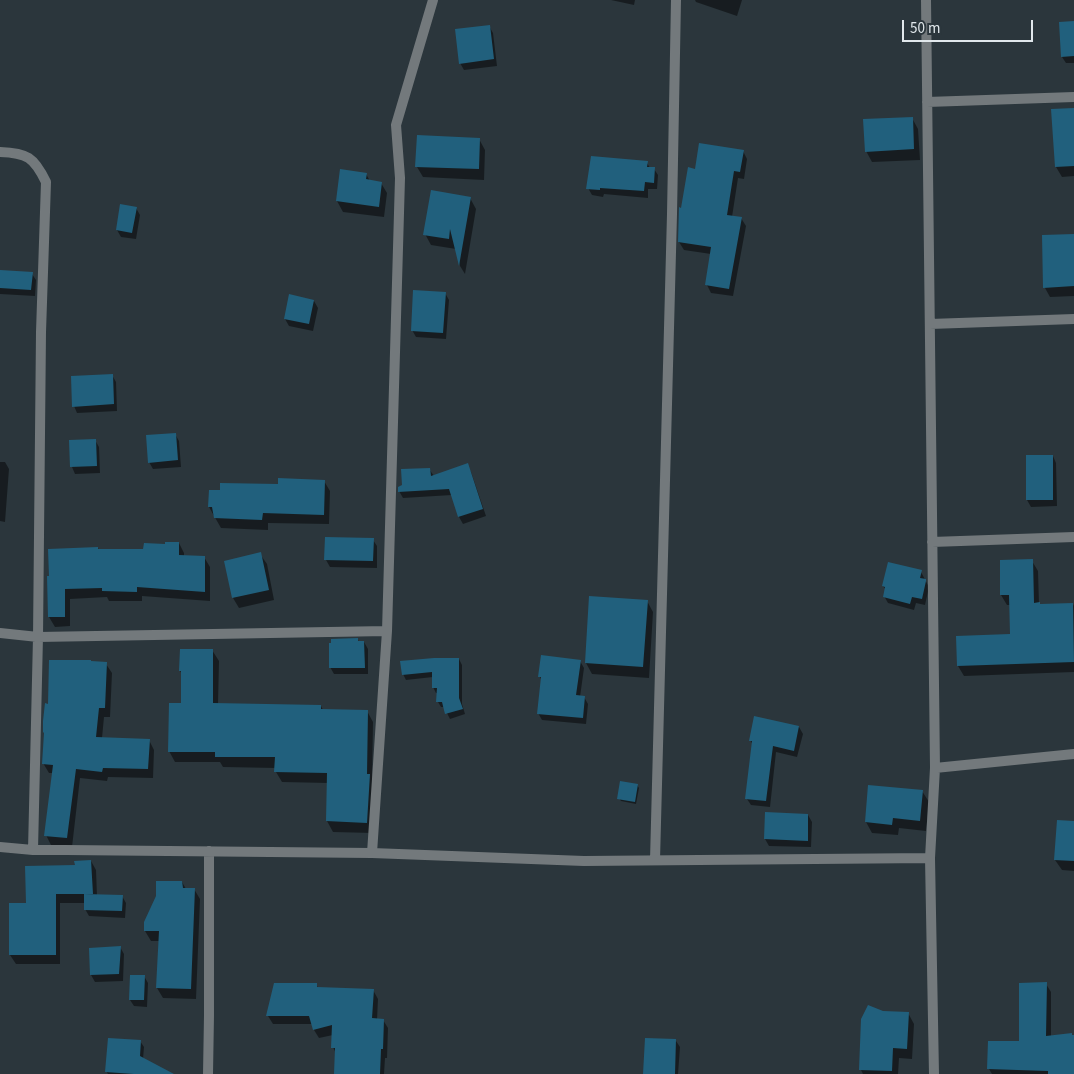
<!DOCTYPE html>
<style>
body{margin:0}
#map{position:relative;width:1074px;height:1074px;overflow:hidden;background:#2b363c;font-family:"Source Sans 3",sans-serif}
canvas{display:block}
.scale{position:absolute;left:902px;top:20px;width:131px;height:22px;box-sizing:border-box;border:2px solid #e1e8ec;border-top:0;padding-left:6px;font-size:15px;line-height:18px;white-space:nowrap;color:#e1e8ec;-webkit-text-stroke:4px #2b363c;paint-order:stroke}
</style>
<div id="map">
<canvas width="1074" height="1074"></canvas>
<div class="scale">50 m</div>
</div>
<script>
const ctx = document.querySelector('canvas').getContext('2d');
ctx.lineJoin = 'round';
function paint(path, color) {
  ctx.fillStyle = color;
  ctx.fill(path, 'evenodd');
}
function trace(path, color, width, dash) {
  ctx.strokeStyle = color;
  ctx.lineWidth = width;
  ctx.lineCap = dash ? 'butt' : 'round';
  ctx.setLineDash(dash || []);
  ctx.stroke(path);
}
paint(new Path2D(`
 M 611,0 L 635,0 L 634,5 Z
 M 695,0 L 742,0 L 737,16 L 696,2 Z
 M 1074,23 L 1074,63 L 1066,63 L 1062,57 Z
 M 489,26 L 493,33 L 497,66 L 464,70 L 460,63 Z
 M 1074,109 L 1074,176 L 1062,177 L 1056,167 Z
 M 912,118 L 918,129 L 920,160 L 872,162 L 866,151 Z
 M 479,139 L 485,150 L 484,180 L 423,177 L 417,167 Z
 M 743,151 L 747,159 L 744,179 L 738,178 L 732,217 L 741,218 L 746,226 L 733,296 L 711,293 L 707,285 L 711,254 L 684,250 L 679,242 L 682,209 L 696,170 Z
 M 647,163 L 650,168 L 654,169 L 658,175 L 657,189 L 648,189 L 648,198 L 604,194 L 603,197 L 592,195 L 588,188 Z
 M 366,174 L 370,181 L 381,183 L 387,193 L 384,217 L 343,212 L 337,201 Z
 M 470,198 L 476,209 L 465,274 L 460,266 L 456,249 L 431,245 L 425,234 Z
 M 136,208 L 140,215 L 136,239 L 121,237 L 117,230 Z
 M 1074,235 L 1074,296 L 1050,297 L 1045,288 Z
 M 0,272 L 32,274 L 36,280 L 35,296 L 0,294 Z
 M 445,293 L 449,300 L 446,339 L 416,337 L 412,330 Z
 M 314,301 L 318,308 L 313,331 L 289,326 L 285,319 Z
 M 112,375 L 116,382 L 117,411 L 77,413 L 74,406 Z
 M 175,434 L 179,441 L 181,467 L 153,469 L 149,462 Z
 M 95,440 L 99,447 L 100,473 L 75,474 L 72,467 Z
 M 1053,456 L 1056,463 L 1057,506 L 1031,507 L 1027,500 Z
 M 0,462 L 5,462 L 9,469 L 5,522 L 0,521 Z
 M 467,465 L 471,472 L 486,516 L 463,524 L 459,517 L 452,495 L 403,498 L 399,491 L 429,469 L 434,476 Z
 M 324,481 L 330,491 L 329,524 L 268,523 L 268,530 L 221,528 L 209,507 L 279,486 Z
 M 373,540 L 377,546 L 377,568 L 330,567 L 326,560 Z
 M 179,543 L 184,553 L 184,556 L 204,557 L 210,567 L 210,601 L 142,596 L 142,601 L 109,601 L 107,597 L 70,599 L 70,626 L 55,627 L 49,617 L 48,577 L 98,548 L 99,550 L 145,551 Z
 M 260,554 L 267,564 L 274,600 L 239,608 L 233,598 Z
 M 1001,561 L 1032,561 L 1038,571 L 1039,604 L 1040,605 L 1073,604 L 1074,606 L 1074,672 L 964,676 L 958,666 L 958,637 L 1011,635 L 1010,605 L 1007,605 L 1001,595 Z
 M 921,572 L 929,587 L 925,605 L 916,603 L 914,610 L 888,603 L 884,596 L 886,590 L 883,586 Z
 M 591,597 L 647,601 L 653,612 L 649,678 L 592,674 L 586,663 Z
 M 358,640 L 359,642 L 364,642 L 368,649 L 368,674 L 334,674 L 330,667 Z
 M 212,650 L 219,661 L 218,704 L 321,706 L 323,710 L 367,711 L 373,722 L 372,779 L 373,833 L 333,832 L 327,821 L 328,783 L 282,782 L 276,772 L 276,768 L 223,767 L 220,762 L 175,762 L 169,751 L 182,704 L 182,674 L 180,671 Z
 M 459,659 L 462,665 L 462,704 L 465,714 L 450,719 L 444,707 L 441,707 L 438,702 L 438,693 L 436,693 L 433,687 L 433,677 L 406,680 L 403,674 Z
 M 580,661 L 584,668 L 580,697 L 584,697 L 588,704 L 586,724 L 542,720 L 538,713 L 542,681 L 540,677 Z
 M 106,664 L 112,673 L 110,717 L 104,717 L 102,738 L 149,740 L 154,750 L 153,778 L 108,777 L 107,781 L 80,778 L 72,847 L 51,845 L 46,835 L 53,773 L 49,773 L 43,763 L 50,705 Z
 M 799,727 L 803,734 L 797,757 L 776,752 L 770,807 L 751,805 L 747,799 L 753,745 L 750,740 Z
 M 637,785 L 639,788 L 636,804 L 621,801 L 619,798 Z
 M 869,786 L 922,791 L 929,802 L 926,831 L 899,828 L 898,835 L 872,833 L 866,822 Z
 M 766,814 L 808,815 L 812,822 L 811,847 L 769,846 L 765,839 Z
 M 1074,822 L 1074,871 L 1062,870 L 1055,860 Z
 M 91,861 L 96,870 L 97,896 L 122,896 L 126,903 L 125,918 L 89,916 L 85,909 L 85,903 L 60,903 L 60,964 L 16,964 L 10,955 L 27,904 L 76,866 Z
 M 182,882 L 186,889 L 194,889 L 200,899 L 196,999 L 163,998 L 157,988 L 159,941 L 151,941 L 145,931 Z
 M 120,947 L 124,954 L 123,981 L 95,982 L 91,975 L 90,949 Z
 M 144,976 L 148,983 L 147,1007 L 134,1006 L 130,1000 Z
 M 316,984 L 318,988 L 373,990 L 378,999 L 377,1020 L 383,1020 L 388,1028 L 387,1058 L 385,1058 L 384,1074 L 335,1074 L 336,1054 L 333,1047 L 333,1035 L 319,1038 L 314,1030 L 313,1024 L 273,1024 L 268,1016 Z
 M 1046,984 L 1051,992 L 1051,1037 L 1074,1036 L 1074,1074 L 992,1074 L 989,1069 L 1020,1043 Z
 M 883,1012 L 908,1013 L 914,1024 L 912,1059 L 899,1058 L 898,1074 L 863,1074 L 861,1070 Z
 M 140,1041 L 144,1047 L 143,1059 L 171,1074 L 108,1074 L 106,1071 Z
 M 676,1041 L 680,1047 L 678,1074 L 645,1074 Z`), '#0007');
paint(new Path2D(`
 M 1074,21 L 1074,56 L 1061,57 L 1059,22 Z
 M 490,25 L 494,59 L 459,64 L 455,29 Z
 M 1074,108 L 1074,166 L 1055,167 L 1051,109 Z
 M 913,117 L 914,149 L 865,152 L 863,119 Z
 M 417,135 L 480,138 L 479,169 L 415,167 Z
 M 699,143 L 744,150 L 740,172 L 734,171 L 727,215 L 742,217 L 729,289 L 705,285 L 711,247 L 678,242 L 679,207 L 681,208 L 688,167 L 695,169 Z
 M 591,156 L 648,161 L 647,167 L 655,167 L 654,183 L 645,182 L 644,191 L 600,188 L 600,190 L 586,189 Z
 M 340,169 L 367,173 L 366,179 L 382,182 L 379,207 L 336,201 Z
 M 431,190 L 471,197 L 459,266 L 450,229 L 449,239 L 423,235 Z
 M 120,204 L 137,207 L 132,233 L 116,230 Z
 M 1074,234 L 1074,286 L 1043,288 L 1042,235 Z
 M 0,270 L 33,272 L 31,290 L 0,288 Z
 M 413,290 L 446,292 L 443,333 L 411,331 Z
 M 289,294 L 314,300 L 309,324 L 284,319 Z
 M 113,374 L 114,404 L 72,407 L 71,376 Z
 M 176,433 L 178,460 L 148,463 L 146,435 Z
 M 96,439 L 97,466 L 70,467 L 69,440 Z
 M 1026,455 L 1053,455 L 1053,500 L 1026,500 Z
 M 468,463 L 483,509 L 458,517 L 449,489 L 398,492 L 398,487 L 402,485 L 401,469 L 430,468 L 431,476 Z
 M 278,478 L 325,480 L 324,515 L 263,513 L 262,520 L 214,518 L 212,507 L 208,507 L 209,490 L 220,490 L 220,483 L 278,484 Z
 M 325,537 L 374,538 L 373,561 L 324,560 Z
 M 165,542 L 179,542 L 179,555 L 205,556 L 205,592 L 137,587 L 137,592 L 102,591 L 102,588 L 65,589 L 65,617 L 48,617 L 47,576 L 49,576 L 48,549 L 98,547 L 98,549 L 143,549 L 144,543 L 165,544 Z
 M 261,552 L 269,590 L 232,598 L 224,561 Z
 M 1033,559 L 1034,603 L 1040,602 L 1040,604 L 1073,603 L 1074,662 L 957,666 L 956,636 L 1010,634 L 1009,595 L 1000,595 L 1000,560 Z
 M 888,562 L 922,570 L 920,578 L 926,579 L 926,581 L 922,599 L 912,597 L 910,604 L 883,597 L 885,587 L 882,586 Z
 M 589,596 L 648,600 L 643,667 L 585,663 Z
 M 358,638 L 358,641 L 364,641 L 365,668 L 329,668 L 329,643 L 331,643 L 331,639 Z
 M 180,649 L 213,649 L 213,703 L 321,705 L 321,709 L 368,710 L 367,774 L 370,774 L 367,823 L 326,821 L 327,773 L 274,772 L 275,757 L 215,757 L 215,752 L 168,752 L 169,703 L 181,703 L 181,671 L 179,671 Z
 M 541,655 L 581,660 L 576,695 L 585,696 L 583,718 L 537,714 L 541,677 L 538,677 Z
 M 434,658 L 459,658 L 459,698 L 463,709 L 445,714 L 442,702 L 436,702 L 437,688 L 432,688 L 432,672 L 402,675 L 400,661 Z
 M 49,660 L 91,660 L 91,661 L 107,662 L 105,708 L 99,708 L 96,737 L 150,739 L 148,769 L 103,768 L 102,772 L 76,769 L 67,838 L 44,836 L 53,765 L 42,764 L 44,733 L 43,732 L 43,721 L 45,703 L 48,704 Z
 M 754,716 L 799,726 L 794,751 L 773,746 L 766,801 L 745,799 L 752,741 L 749,741 Z
 M 620,781 L 638,784 L 635,802 L 617,799 Z
 M 868,785 L 923,790 L 920,821 L 893,818 L 892,825 L 865,822 Z
 M 765,812 L 808,814 L 808,841 L 764,839 Z
 M 1057,820 L 1074,821 L 1074,861 L 1054,860 Z
 M 91,860 L 93,894 L 56,894 L 56,955 L 9,955 L 9,903 L 26,903 L 25,866 L 75,865 L 74,861 Z
 M 156,881 L 182,881 L 183,888 L 195,888 L 191,989 L 156,988 L 159,931 L 144,931 L 144,922 L 156,896 Z
 M 84,894 L 123,895 L 122,911 L 84,910 Z
 M 121,946 L 119,974 L 90,975 L 89,948 Z
 M 130,975 L 145,975 L 144,1000 L 129,1000 Z
 M 1047,982 L 1046,1036 L 1072,1033 L 1072,1035 L 1074,1035 L 1074,1074 L 1048,1074 L 1048,1071 L 987,1069 L 988,1041 L 1019,1041 L 1019,983 Z
 M 274,983 L 317,983 L 317,987 L 374,989 L 372,1018 L 384,1019 L 383,1049 L 381,1049 L 380,1074 L 334,1074 L 335,1048 L 331,1048 L 332,1025 L 313,1030 L 309,1016 L 266,1016 Z
 M 868,1005 L 883,1011 L 909,1012 L 907,1049 L 893,1048 L 892,1071 L 859,1070 L 861,1019 Z
 M 108,1038 L 141,1040 L 140,1056 L 174,1074 L 134,1074 L 105,1072 Z
 M 645,1038 L 676,1039 L 675,1074 L 643,1074 Z`), '#21607d');
trace(new Path2D(`
 M 926,0 L 935,768 L 930,858 L 934,1074
 M 927,102 L 1074,97
 M 0,152 C 27,153 34,157 46,182 L 41,332 L 38,637 L 33,850
 M 930,324 L 1074,319
 M 932,542 L 1074,537
 M 387,631 L 400,178 L 396,125 L 433,0
 M 0,633 L 38,637 L 387,631 L 372,853
 M 935,768 L 1074,754
 M 0,847 L 33,850 L 66,850 L 372,853 L 584,861 L 930,858
 M 655,860 L 672,214 L 676,0
 M 208,1074 L 209,1015 L 209,851`), '#73797c', 10);
</script>
